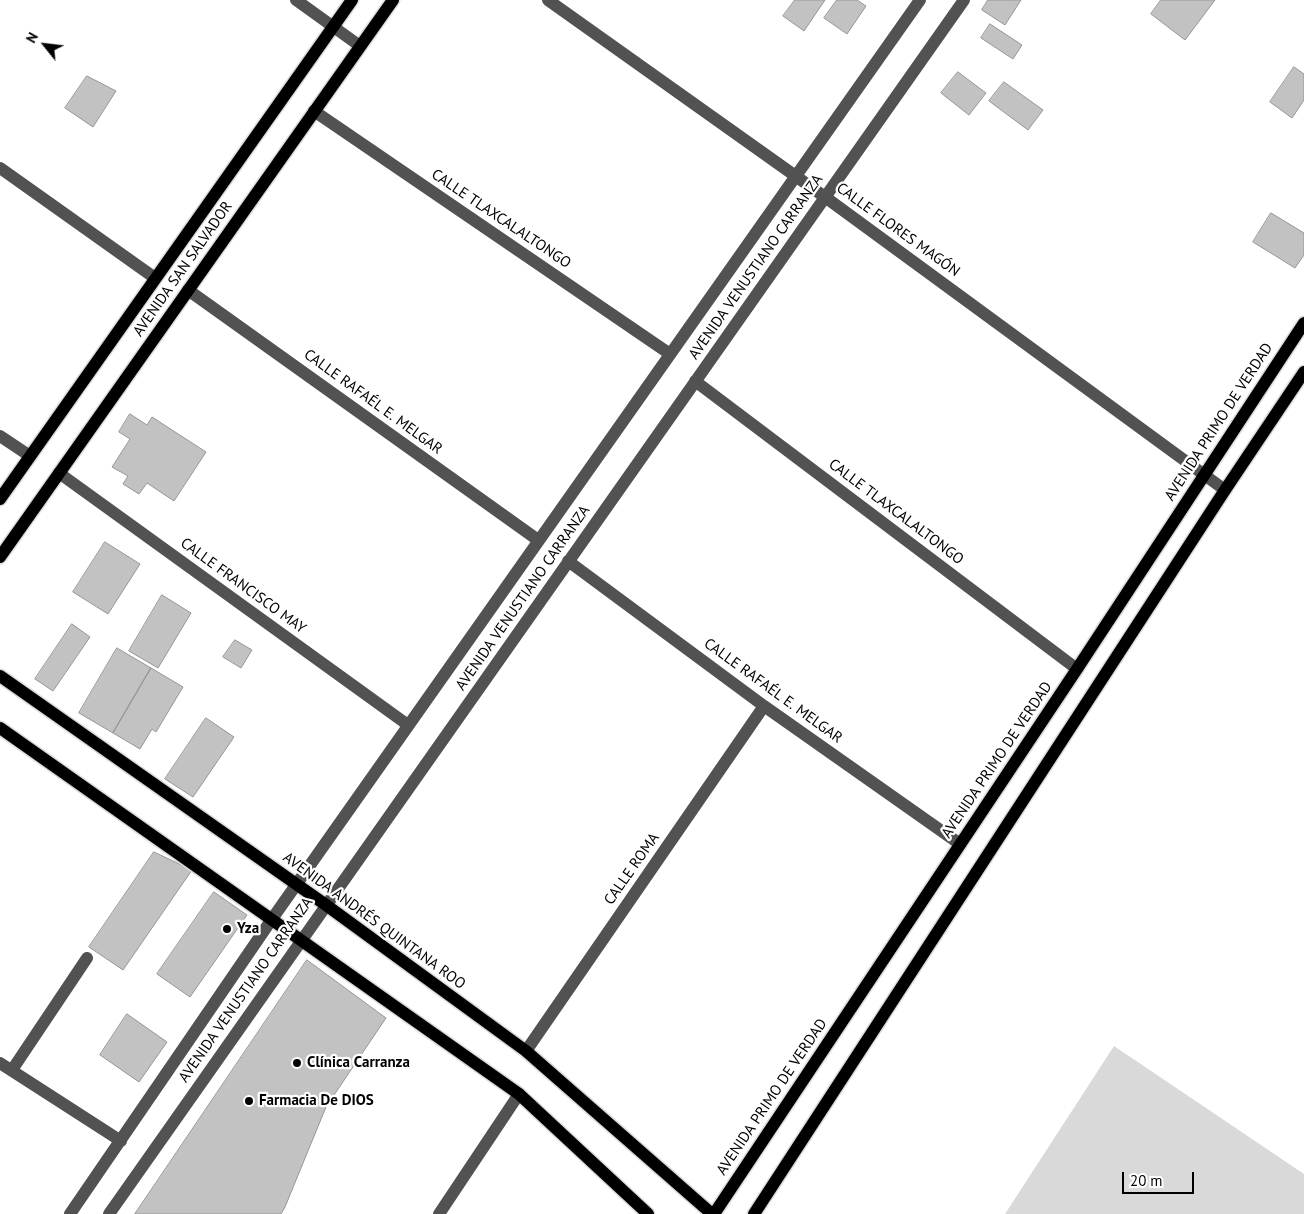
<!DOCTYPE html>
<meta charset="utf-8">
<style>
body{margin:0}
#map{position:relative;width:1304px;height:1214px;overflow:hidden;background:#fff;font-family:"PT Sans",sans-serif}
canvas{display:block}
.north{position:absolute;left:20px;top:20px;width:50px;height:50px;-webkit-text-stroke:4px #fff;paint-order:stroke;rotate:299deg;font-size:14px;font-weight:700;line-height:20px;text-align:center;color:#000}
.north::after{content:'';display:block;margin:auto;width:18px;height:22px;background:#000;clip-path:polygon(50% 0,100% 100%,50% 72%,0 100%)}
.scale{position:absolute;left:1122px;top:1172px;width:72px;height:22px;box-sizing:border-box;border:2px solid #000;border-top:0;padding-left:6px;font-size:15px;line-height:18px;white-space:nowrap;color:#000;-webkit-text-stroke:4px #fff;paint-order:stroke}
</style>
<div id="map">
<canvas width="1304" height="1214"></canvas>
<div class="north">N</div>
<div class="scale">20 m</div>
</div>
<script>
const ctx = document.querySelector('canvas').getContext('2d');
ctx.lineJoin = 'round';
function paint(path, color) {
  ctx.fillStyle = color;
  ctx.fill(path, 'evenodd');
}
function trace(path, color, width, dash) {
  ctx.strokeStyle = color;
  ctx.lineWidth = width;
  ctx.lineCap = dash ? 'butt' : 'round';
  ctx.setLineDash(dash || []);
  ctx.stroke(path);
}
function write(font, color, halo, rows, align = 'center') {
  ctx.font = font + ' "PT Sans",sans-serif';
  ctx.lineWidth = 4.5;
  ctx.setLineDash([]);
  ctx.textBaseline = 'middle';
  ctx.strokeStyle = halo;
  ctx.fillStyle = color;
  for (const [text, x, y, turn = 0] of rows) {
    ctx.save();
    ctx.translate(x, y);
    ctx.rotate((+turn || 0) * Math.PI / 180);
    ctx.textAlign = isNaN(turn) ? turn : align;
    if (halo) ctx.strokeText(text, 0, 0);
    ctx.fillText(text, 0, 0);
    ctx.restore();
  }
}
paint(new Path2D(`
 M 1114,1046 L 1304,1174 L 1304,1214 L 1005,1214 Z`), '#d9d9d9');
const building = new Path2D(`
 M 795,0 L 825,0 L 804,31 L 783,16 Z
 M 837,0 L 857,0 L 866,6 L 847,34 L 824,18 Z
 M 988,0 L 1021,0 L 1005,25 L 982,10 Z
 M 1161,0 L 1215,0 L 1185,40 L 1151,14 Z
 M 990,24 L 1022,45 L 1013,59 L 981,38 Z
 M 1294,67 L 1304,74 L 1304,100 L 1292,118 L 1270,102 Z
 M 958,72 L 986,93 L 969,115 L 941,93 Z
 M 87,76 L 116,91 L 93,127 L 65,108 Z
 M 1004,82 L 1043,110 L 1028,130 L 989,101 Z
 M 1271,213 L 1304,233 L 1304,255 L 1295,268 L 1253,242 Z
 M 130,414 L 147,425 L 152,417 L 206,452 L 174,501 L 147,483 L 139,494 L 123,484 L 128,476 L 112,467 L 130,439 L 119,432 Z
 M 105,542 L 140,564 L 108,614 L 73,592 Z
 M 162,595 L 191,613 L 158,668 L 129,651 Z
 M 72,624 L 90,637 L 53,691 L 35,679 Z
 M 235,640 L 252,650 L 241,668 L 223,657 Z
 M 117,648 L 151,668 L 113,733 L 79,713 Z
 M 151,668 L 183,687 L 156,732 L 152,729 L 140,749 L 113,733 Z
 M 206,718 L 234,737 L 193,797 L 165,779 Z
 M 154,852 L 192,870 L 123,970 L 89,947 Z
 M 214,892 L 247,915 L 190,997 L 157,974 Z
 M 307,960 L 386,1018 L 326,1107 L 285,1207 L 281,1214 L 135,1214 Z
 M 127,1014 L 167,1042 L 139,1082 L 100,1055 Z`);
paint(building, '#c2c2c2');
trace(building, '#969696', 1);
const major = new Path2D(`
 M 0,499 L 352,0
 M 0,557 L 393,0
 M 0,676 L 326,905 L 526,1051 L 712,1214
 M 0,728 L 519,1094 L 648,1214
 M 714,1214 L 1077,669 L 1304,323
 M 754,1214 L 1225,490 L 1304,372`);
trace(major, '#dbdbdb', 15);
trace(new Path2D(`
 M 296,0 L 360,46
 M 548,0 L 825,197 L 1225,490
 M 314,111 L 670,354
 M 0,168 L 155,278
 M 188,290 L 538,540
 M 695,381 L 1077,669
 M 0,436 L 30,456
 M 59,473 L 408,725
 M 568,561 L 764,706 L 960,844
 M 526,1051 L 764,706
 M 0,1063 L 121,1141
 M 12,1070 L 87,958
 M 70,1214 L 272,919 L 920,0
 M 109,1214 L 964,0
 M 439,1214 L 519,1094`), '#525252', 12);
trace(major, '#000', 12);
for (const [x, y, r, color] of [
 [227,929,5,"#000"],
 [297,1063,5,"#000"],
 [249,1101,5,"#000"]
]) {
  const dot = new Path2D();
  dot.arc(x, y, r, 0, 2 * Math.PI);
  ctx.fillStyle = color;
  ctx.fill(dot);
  trace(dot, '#fff', 2);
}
write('15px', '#000', '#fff', [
 ["CALLE TLAXCALALTONGO",501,219,34],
 ["CALLE FLORES MAGÓN",898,230,36],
 ["AVENIDA VENUSTIANO CARRANZA",756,267,-55],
 ["AVENIDA SAN SALVADOR",183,269,-55],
 ["CALLE RAFAÉL E. MELGAR",373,402,36],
 ["AVENIDA PRIMO DE VERDAD",1219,422,-57],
 ["CALLE TLAXCALALTONGO",896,512,37],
 ["CALLE FRANCISCO MAY",243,586,36],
 ["AVENIDA VENUSTIANO CARRANZA",523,598,-55],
 ["CALLE RAFAÉL E. MELGAR",773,691,36],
 ["AVENIDA PRIMO DE VERDAD",997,760,-56],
 ["CALLE ROMA",632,869,-55],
 ["AVENIDA ANDRÉS QUINTANA ROO",374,921,36],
 ["AVENIDA VENUSTIANO CARRANZA",246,990,-55],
 ["AVENIDA PRIMO DE VERDAD",772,1097,-56]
]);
write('bold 15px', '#000', '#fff', [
 ["Yza",237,929],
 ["Clínica Carranza",307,1063],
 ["Farmacia De DIOS",259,1101]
], 'left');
</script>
